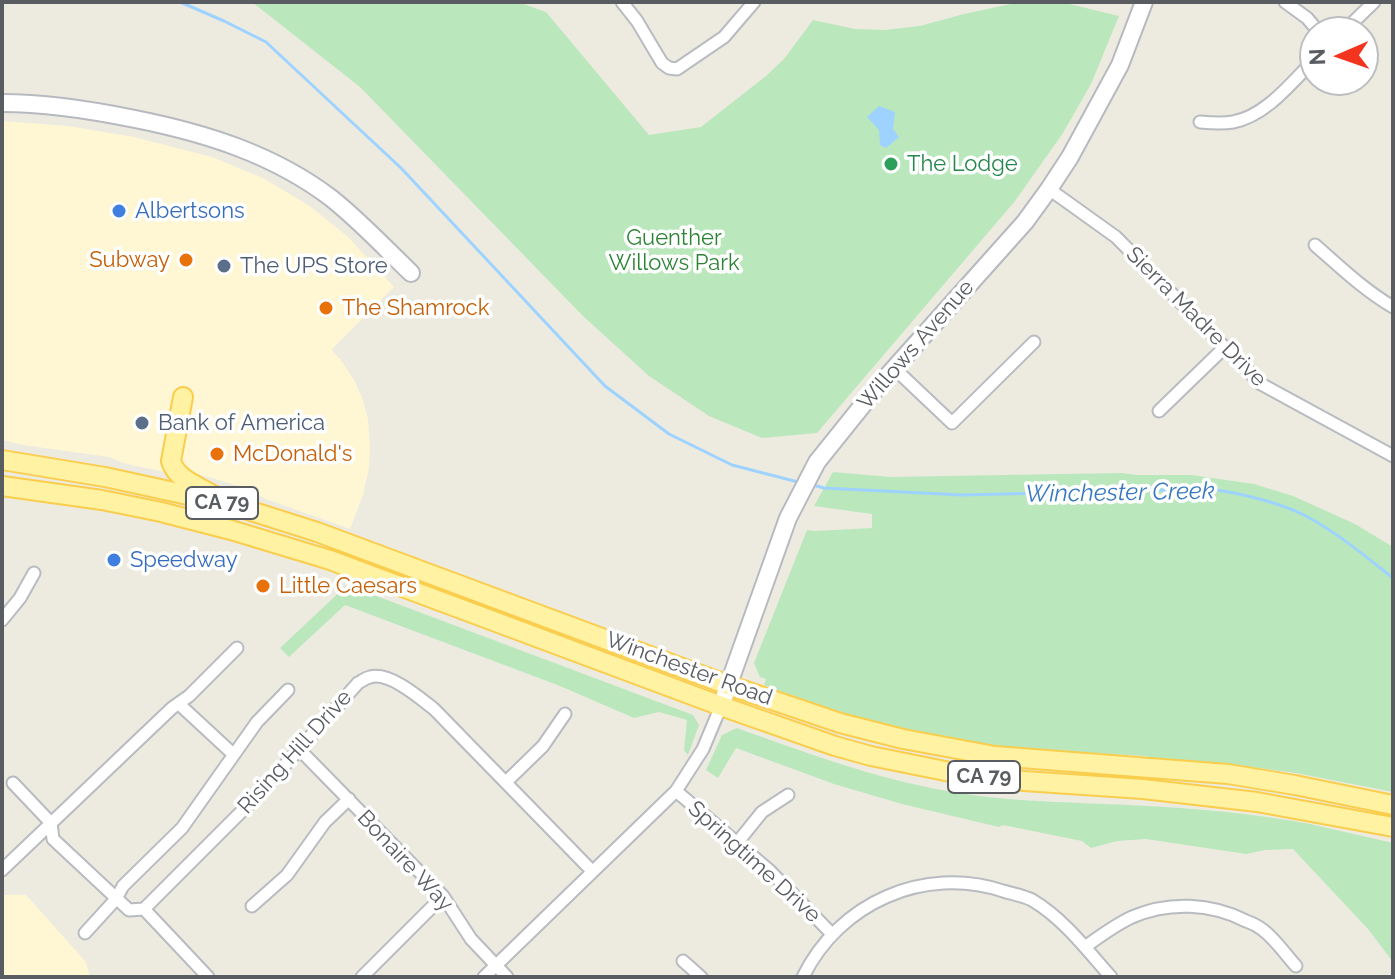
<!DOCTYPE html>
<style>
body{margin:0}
#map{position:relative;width:1395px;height:979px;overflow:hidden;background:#edebe0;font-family:Raleway,sans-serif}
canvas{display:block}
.frame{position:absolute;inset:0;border:4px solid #595d62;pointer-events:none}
.north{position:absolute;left:1299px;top:16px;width:80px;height:80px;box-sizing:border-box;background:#fff;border:2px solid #bdbec0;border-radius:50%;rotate:268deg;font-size:22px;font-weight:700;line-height:32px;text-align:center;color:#595d62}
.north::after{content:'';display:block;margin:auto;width:28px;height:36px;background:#f33520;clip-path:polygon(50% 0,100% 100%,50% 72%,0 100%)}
</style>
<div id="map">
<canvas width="1395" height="979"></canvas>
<div class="frame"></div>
<div class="north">N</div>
</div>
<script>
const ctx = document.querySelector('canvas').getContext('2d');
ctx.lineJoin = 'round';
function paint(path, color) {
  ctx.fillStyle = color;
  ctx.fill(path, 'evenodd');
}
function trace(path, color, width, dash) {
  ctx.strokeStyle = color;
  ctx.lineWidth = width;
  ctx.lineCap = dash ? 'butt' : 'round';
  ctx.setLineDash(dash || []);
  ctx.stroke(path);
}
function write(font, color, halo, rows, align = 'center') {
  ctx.font = font + ' Raleway,sans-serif';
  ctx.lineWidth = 7;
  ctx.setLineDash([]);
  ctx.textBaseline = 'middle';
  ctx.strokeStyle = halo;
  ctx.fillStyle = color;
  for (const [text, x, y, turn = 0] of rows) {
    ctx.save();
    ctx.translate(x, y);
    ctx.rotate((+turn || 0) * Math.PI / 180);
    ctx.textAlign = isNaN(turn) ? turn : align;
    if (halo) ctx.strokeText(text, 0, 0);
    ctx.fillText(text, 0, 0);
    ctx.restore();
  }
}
paint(new Path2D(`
 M 2,121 L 68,126 L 134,137 L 212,157 L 265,179 L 311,207 L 348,237 L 394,287 L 332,349 L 333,352 L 340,359 L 354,380 L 362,397 L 368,419 L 370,447 L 369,468 L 363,495 L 350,529 L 266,499 L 243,487 L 197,474 L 188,471 L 169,473 L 123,463 L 109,457 L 23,445 L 2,440 Z
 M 2,895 L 26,895 L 86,962 L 90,977 L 2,977 Z`), '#fff6d3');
paint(new Path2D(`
 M 252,2 L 518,2 L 546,12 L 649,135 L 701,127 L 766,76 L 784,59 L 813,20 L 855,29 L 884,30 L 920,26 L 964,14 L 1020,2 L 1061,2 L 1119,16 L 1091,84 L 1063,133 L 1015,201 L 817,433 L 762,438 L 709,416 L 649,376 L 583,316 L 360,87 Z
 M 833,472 L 890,477 L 1121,473 L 1137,475 L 1191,475 L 1254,484 L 1293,496 L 1355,524 L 1393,547 L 1393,792 L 1296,773 L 1229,764 L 1228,774 L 1145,756 L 1005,748 L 944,738 L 834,711 L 764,685 L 766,679 L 760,677 L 754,663 L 807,530 L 815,531 L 872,528 L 872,514 L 814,506 Z
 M 347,585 L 693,715 L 699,725 L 688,755 L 684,750 L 687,720 L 659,712 L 634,718 L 560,686 L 345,605 L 289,657 L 280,648 Z
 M 737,728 C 806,753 874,778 947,791 C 1018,804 1093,802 1165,807 C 1213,810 1262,815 1310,824 C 1338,830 1365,837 1393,843 L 1393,962 L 1368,929 L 1293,849 L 1265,850 L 1246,854 L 1146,839 L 1117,841 L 1091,848 L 1082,841 L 1003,825 L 999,827 L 902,804 L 834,784 L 736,748 L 718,778 L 706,770 L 722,735 Z`), '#bae7bc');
paint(new Path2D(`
 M 879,106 L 895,112 L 893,129 L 899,137 L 886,148 L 880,145 L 879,130 L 867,117 Z`), '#9ed3ff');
trace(new Path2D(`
 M 180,2 L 224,21 L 266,42 L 401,168 L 605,386 L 669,434 L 732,465 L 798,482
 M 813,485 L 824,488 L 962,495 L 1170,490 C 1178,489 1187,488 1195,488 C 1225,489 1275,501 1302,514 C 1334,530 1365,556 1393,578`), '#9ed3ff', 3);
const street = new Path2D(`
 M 622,2 L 637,21 L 662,63 L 669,68 L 677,69 L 724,37 L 754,2
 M 1285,2 L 1307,18 L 1319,32
 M 1343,32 L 1374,2
 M 1200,122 C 1211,123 1222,124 1233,122 C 1266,116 1292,82 1315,59
 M 1049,189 L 1116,237 L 1261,384 L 1393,456
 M 1315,245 C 1340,267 1364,290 1393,307
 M 894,368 L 952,423 L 1034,342
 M 1159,411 L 1224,348
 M 2,620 L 20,598 L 34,573
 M 179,704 L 233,754
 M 298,748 L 443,896 L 471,939 L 507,977
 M 506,782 L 543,746 L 565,714
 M 13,783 L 51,823 L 53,839 L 129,910 L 144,909
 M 676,791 L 770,871 L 831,933
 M 737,843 L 762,812 L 788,795
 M 2,870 L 172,708 L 189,696 L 237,648
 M 252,906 L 287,875 L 325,822 L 349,799
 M 85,933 L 116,899 L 123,886 L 182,828 L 257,722 L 288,690
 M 1085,947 C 1100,936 1115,925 1132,917 C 1169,901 1211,903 1246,921 C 1252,923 1258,926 1263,930 C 1275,939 1286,955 1296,966
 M 683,961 L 701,977
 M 208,977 L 144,909 L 260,793 L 358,683 C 362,681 365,678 370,677 C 389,671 420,698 434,709 L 592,871
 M 362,977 L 443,896
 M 484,977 L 676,791 L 703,749 L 721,706
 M 803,977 C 839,903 924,865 1003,891 C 1013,894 1024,896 1032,900 C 1064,919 1087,950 1111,977`);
const secondary = new Path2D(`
 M 2,103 C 47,103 91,110 135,119 C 205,133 273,154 331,198 C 360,221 385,248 411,273
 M 721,706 L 788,518 L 817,462 L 874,391 L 1025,222 L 1049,189 L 1070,157 L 1120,65 L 1144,2`);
const primary = new Path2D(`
 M 183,397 L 171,461 C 176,479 198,486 213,495
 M 2,460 L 105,477 L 229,504 L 317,532 L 728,685 L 840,723 L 903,739 L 995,756 L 1228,774 L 1295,785 L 1393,805
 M 2,486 L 102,500 L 161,512 L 231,530 L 330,560 L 721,706 L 835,746 L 871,756 L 960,774 L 1024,781 L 1143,789 L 1257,802 L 1393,827`);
trace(street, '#b8bbc0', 15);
trace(secondary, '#b6bac0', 20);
trace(primary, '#facd4d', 22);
trace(street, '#fff', 11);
trace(secondary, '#fff', 16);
trace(primary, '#fff2a3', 18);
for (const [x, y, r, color] of [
 [891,164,8,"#2e9e5b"],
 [119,211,8,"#3f7fe0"],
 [186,260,8,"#e8710a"],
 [224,266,8,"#5c6f8a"],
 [326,308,8,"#e8710a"],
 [142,423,8,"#5c6f8a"],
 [217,454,8,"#e8710a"],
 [114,560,8,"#3f7fe0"],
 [263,586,8,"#e8710a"]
]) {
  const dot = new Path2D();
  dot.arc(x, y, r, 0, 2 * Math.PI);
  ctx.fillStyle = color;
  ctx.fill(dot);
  trace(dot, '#fff', 3);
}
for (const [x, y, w] of [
 [222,503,72],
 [984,777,72]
]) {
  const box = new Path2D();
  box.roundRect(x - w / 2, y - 16, w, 32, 6);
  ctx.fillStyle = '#fff';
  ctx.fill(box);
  trace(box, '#595d62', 2);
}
write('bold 20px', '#595d62', null, [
 ["CA 79",222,503],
 ["CA 79",984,777]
]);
write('22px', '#27864d', '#fff', [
 ["The Lodge",907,164]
], 'left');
write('22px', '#366cbe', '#fff', [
 ["Albertsons",135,211],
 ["Speedway",130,560]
], 'left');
write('22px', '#2e8435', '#fff', [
 ["Guenther",674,238],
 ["Willows Park",674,263]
]);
write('22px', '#c56008', '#fff', [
 ["Subway",170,260,"right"],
 ["The Shamrock",342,308],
 ["McDonald's",233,454],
 ["Little Caesars",279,586]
], 'left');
write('22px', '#4e5e75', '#fff', [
 ["The UPS Store",240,266],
 ["Bank of America",158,423]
], 'left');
write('22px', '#595d62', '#fff', [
 ["Sierra Madre Drive",1196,317,45],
 ["Willows Avenue",916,345,-49],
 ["Winchester Road",689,669,20],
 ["Rising Hill Drive",295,752,-48],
 ["Bonaire Way",405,861,47],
 ["Springtime Drive",754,862,42]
]);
write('italic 24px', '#3878c0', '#fff', [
 ["Winchester Creek",1120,493,-1]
]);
</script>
